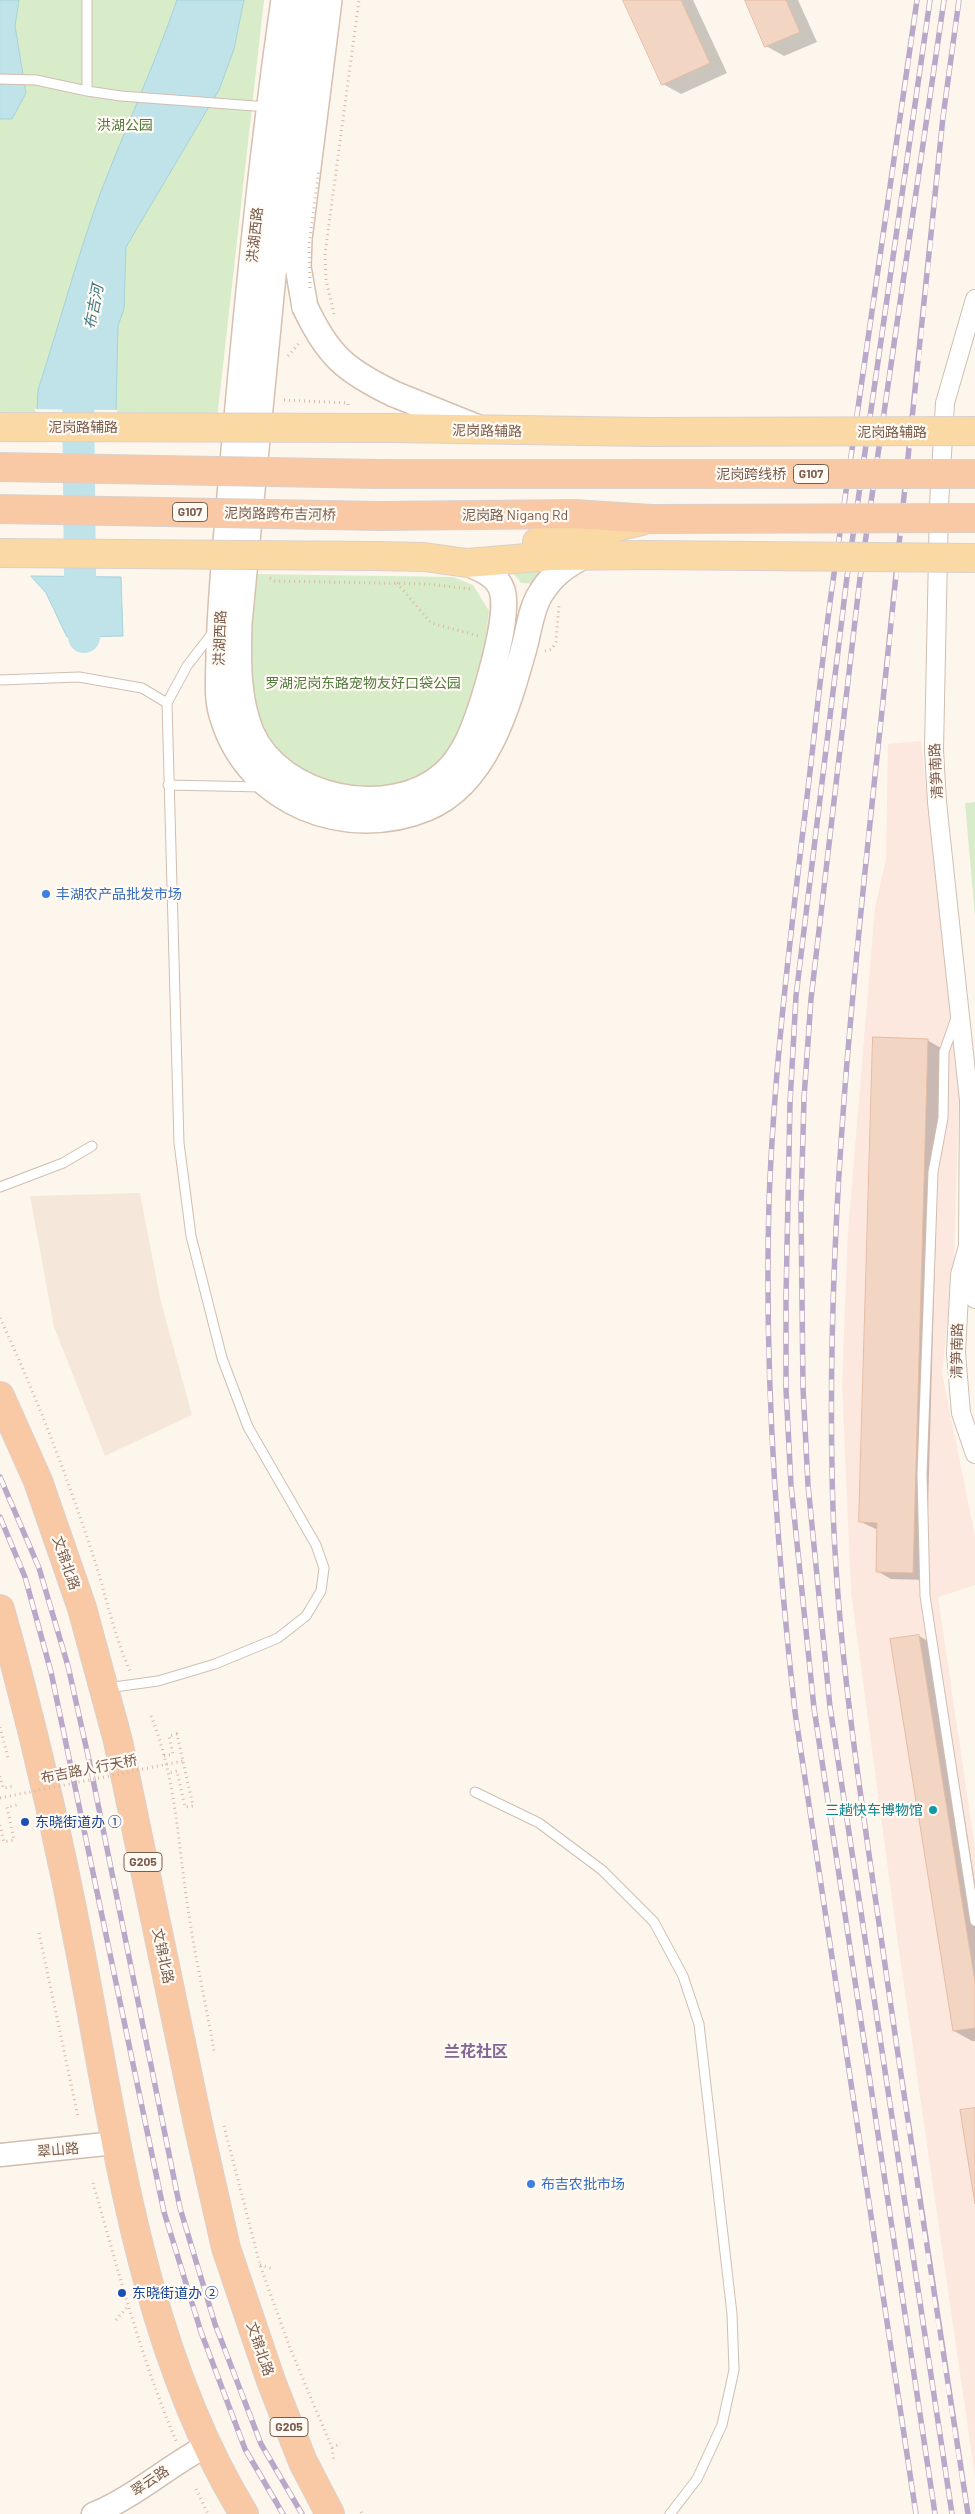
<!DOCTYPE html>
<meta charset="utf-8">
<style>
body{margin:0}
canvas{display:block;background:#fdf6ec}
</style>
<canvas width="975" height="2514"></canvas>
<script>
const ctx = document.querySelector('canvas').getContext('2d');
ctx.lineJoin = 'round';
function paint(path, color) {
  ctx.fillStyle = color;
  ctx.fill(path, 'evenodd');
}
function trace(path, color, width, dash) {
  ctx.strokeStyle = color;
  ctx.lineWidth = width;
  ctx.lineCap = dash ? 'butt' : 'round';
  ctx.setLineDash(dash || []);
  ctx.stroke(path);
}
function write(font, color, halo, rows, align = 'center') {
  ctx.font = font + ' Barlow,"Noto Sans SC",sans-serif';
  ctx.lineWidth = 4.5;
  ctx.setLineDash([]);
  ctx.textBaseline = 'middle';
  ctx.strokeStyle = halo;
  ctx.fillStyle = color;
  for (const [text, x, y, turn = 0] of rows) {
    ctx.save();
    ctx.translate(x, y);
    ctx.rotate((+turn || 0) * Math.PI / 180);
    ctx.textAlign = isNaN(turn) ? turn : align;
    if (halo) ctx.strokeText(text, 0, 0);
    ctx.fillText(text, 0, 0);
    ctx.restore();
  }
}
paint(new Path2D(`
 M 140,1193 L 161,1302 L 192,1415 L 105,1456 L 54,1327 L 30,1196 Z`), '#f5e8da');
paint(new Path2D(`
 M 921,741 L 959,1093 L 954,1261 L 942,1373 L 975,1536 L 975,1585 L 938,1597 L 975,1848 L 975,2477 L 897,1937 L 851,1592 L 842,1385 L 848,1231 L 875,907 L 886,860 L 888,744 Z`), '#fde8e0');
paint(new Path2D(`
 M 0,0 L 264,0 L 217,419 L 0,416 Z
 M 516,570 L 540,570 L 546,577 L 538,584 L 521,583 L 514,574 Z
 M 250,574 L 453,577 L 473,585 L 489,611 L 484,649 L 463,725 L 452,746 L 440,764 L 419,782 L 363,793 L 299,772 L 274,750 L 249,701 Z
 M 975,802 L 975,916 L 965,803 Z`), '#d8ecc9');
const water = new Path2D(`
 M 0,0 L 19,0 L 15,26 L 26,93 L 12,119 L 0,119 Z
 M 177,0 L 244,0 L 234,49 L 219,90 L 126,247 L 124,309 L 118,326 L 116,411 L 37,411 L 38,390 C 59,325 77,258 100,194 C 125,129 154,66 177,0 Z
 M 31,576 L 121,577 L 123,636 L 67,637 L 46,593 Z`);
paint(water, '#bfe3e8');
trace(water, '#a5d3da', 1);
paint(new Path2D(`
 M 34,409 L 118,410 L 116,414 L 37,413 Z`), '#fdf6ec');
paint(new Path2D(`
 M 624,0 L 693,0 L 727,73 L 681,94 L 663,84 Z
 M 746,0 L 798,0 L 817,42 L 784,56 L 766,46 Z
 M 927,1040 L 941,1048 L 926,1580 L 891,1579 L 877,1571 L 878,1530 L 861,1522 Z
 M 919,1636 L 937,1646 L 975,1883 L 975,2041 L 972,2041 L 954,2031 L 892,1640 Z`), '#0003');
trace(new Path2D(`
 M 82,367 L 78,389 L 80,576 L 84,637`), '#bfe3e8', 32);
const building = new Path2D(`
 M 623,0 L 681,0 L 710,63 L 662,85 Z
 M 745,0 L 786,0 L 800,32 L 765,47 Z
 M 873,1037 L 928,1039 L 913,1573 L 876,1572 L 877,1523 L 859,1522 Z
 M 919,1635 L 975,1982 L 975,2028 L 953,2031 L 890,1639 Z
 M 975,2108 L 975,2204 L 960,2110 Z`);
paint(building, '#f3d5c3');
trace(building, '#e6bba3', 1);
const service = new Path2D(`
 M 87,0 L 87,91
 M 0,79 L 36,80 L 87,91 L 121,96 L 268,107
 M 0,680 L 79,677 L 142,688 L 167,703
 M 168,785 L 263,787
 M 956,1018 L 944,1052 L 943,1118 L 933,1172 L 922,1474 L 925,1596 L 975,1921
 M 0,1187 L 63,1163 L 92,1146
 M 107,1688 L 158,1681 L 215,1664 L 278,1638 L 306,1616 L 321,1591 L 324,1568 L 316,1545 L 248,1427 L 222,1358 L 191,1236 L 179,1143 L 167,703 L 187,666 L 214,631
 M 475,1792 L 539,1823 L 602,1870 L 654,1922 L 683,1976 L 699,2024 L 732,2314 L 734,2370 L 722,2425 L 697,2479 L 670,2514`);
const minor = new Path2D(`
 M 975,299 L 945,403 L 939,505 L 934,750 L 937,802 L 969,1100 L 968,1246 L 960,1275 L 956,1353 L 961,1413 L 975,1454
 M 969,1249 L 974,1273 L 975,1299`);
const tertiary = new Path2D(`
 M 0,2155 L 115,2143
 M 93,2514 C 133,2498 167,2467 206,2446`);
const secondary = new Path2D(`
 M 284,0 C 259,172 243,346 228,519 C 224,564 220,609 219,654 C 219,676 216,698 223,718 C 249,804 347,841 427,808 C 487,783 508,705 524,648 C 529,630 531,608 541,593 C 552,575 566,565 584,556
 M 305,0 L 284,163 L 239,623 C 238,659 237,698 251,732 C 280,799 390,822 444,774 C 454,765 462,753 468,741 C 481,713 511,618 502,590 C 497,575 480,568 467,563
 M 305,307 L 298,267 L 299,239 L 329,0
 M 394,394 L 476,427`);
const primary = new Path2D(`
 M 393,428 L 648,432
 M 537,542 L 579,536 L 642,521
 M 376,556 L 424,557 L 467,563 L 551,556 L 648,555`);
const trunk = new Path2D(`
 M 378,474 L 648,474
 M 380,516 L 574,514 L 651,519
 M 0,1396 L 38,1481 L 82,1608 L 118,1741 L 198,2124 L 226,2248 L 271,2381 L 303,2462 L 330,2514
 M 0,1609 C 32,1723 59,1838 81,1955 C 117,2142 143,2349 244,2514`);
trace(service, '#d1beb0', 11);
trace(minor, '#d1beb0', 20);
trace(tertiary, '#d1beb0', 25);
trace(secondary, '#d6c0b0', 28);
trace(primary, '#dad1cd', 30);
trace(trunk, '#dad1cd', 30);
trace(new Path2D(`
 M 334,314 L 326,280 L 325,254 L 359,0
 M 288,356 L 300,342
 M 284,400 L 348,403 L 348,407
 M 270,578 L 275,581 L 429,584 L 470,589
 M 397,583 L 431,623 L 479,636
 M 545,651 L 552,649 L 556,642 L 559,605
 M 0,1318 C 36,1395 65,1471 92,1552 C 105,1591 113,1633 130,1671
 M 151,1716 C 176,1777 178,1844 188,1909 C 195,1957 206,2004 214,2051
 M 0,1727 L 8,1758
 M 164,1756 L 173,1754 L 169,1736 L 177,1734 L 193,1806 L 185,1807 L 177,1771 L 168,1773
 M 0,1776 L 3,1788 L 14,1786
 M 0,1825 L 4,1842 L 14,1840 L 7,1807 L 17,1805
 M 39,1933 L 78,2117
 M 224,2126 L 260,2265 L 290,2348 L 332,2448 L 334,2462
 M 93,2183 C 118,2270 141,2358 176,2441
 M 260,2265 L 273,2269
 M 116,2320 L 128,2306
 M 332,2448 L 341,2443
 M 196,2489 L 208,2514
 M 361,2512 L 362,2514`), '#d9b8a5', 3, [1, 4]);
trace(service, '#fff', 9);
trace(minor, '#fff', 18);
trace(tertiary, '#fff', 22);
trace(secondary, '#fff', 25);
trace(primary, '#fbd9a5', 28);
trace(trunk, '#f9c8a4', 28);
const rail = new Path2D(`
 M 930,0 L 847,577 L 796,996 L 790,1103 L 786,1297 L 786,1389 L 791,1485 L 814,1708 L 935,2514
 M 944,0 L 860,578 L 811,999 L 804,1098 L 801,1207 L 803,1388 L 808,1485 L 830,1707 L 952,2514
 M 959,0 L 943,117 C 923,318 903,519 881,720 C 854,969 827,1218 832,1469 C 834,1631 860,1791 883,1951 C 910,2139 938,2327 968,2514
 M 0,1477 L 39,1568 L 68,1666 L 89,1760 L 180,2208 L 215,2324 L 261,2444 L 302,2514
 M 0,1517 L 25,1577 L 51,1672 L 164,2212 L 201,2332 L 245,2449 L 283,2514
 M 916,2514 L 795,1712 C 776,1543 764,1372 769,1202 C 774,1066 791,932 807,797 C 816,723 823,648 834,574 C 861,383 890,192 917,0`);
trace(rail, '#b9a8c9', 5.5);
trace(rail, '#fffaf3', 4, [11]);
const secondaryBridge = new Path2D(`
 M 305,307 C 328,356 346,371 394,394`);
const primaryBridge = new Path2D(`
 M 0,427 L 393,428
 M 648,432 L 975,431
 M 0,553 L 376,556
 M 648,555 L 975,558`);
const trunkBridge = new Path2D(`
 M 0,467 L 378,474
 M 648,474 L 975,474
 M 0,509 L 380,516
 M 651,519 L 975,518`);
trace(secondaryBridge, '#d6c0b0', 28, []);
trace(primaryBridge, '#dad1cd', 30, []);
trace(trunkBridge, '#dad1cd', 30, []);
trace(new Path2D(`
 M 310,288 L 309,245 L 319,169
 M 0,1798 L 183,1761`), '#d9b8a5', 3, [1, 4]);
trace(secondaryBridge, '#fff', 25);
trace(primaryBridge, '#fbd9a5', 28);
trace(trunkBridge, '#f9c8a4', 28);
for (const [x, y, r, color] of [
 [46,894,5,"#3f7fe0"],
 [933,1810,5,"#0f9aa8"],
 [25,1822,5,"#1a4fb4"],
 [531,2184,5,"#3f7fe0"],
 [122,2293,5,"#1a4fb4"]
]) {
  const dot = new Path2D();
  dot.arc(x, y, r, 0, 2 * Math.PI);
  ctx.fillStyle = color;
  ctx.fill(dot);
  trace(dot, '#fffaf3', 2);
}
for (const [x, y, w] of [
 [811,474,35],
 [190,512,35],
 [143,1862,38],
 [289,2427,38]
]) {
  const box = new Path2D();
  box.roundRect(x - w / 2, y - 9.5, w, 19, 4);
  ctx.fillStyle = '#fffaf3';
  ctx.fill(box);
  trace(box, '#7a5c4d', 1);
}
write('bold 12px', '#7a5c4d', null, [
 ["G107",811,474],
 ["G107",190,512],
 ["G205",143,1862],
 ["G205",289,2427]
]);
write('14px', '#537a41', '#fffaf3', [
 ["洪湖公园",125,125],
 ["罗湖泥岗东路宠物友好口袋公园",363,683]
]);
write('14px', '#7a5c4d', '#fffaf3', [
 ["洪湖西路",255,235,-84],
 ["泥岗路辅路",83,427],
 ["泥岗路辅路",487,431,1],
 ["泥岗路辅路",892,432],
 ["泥岗跨线桥",751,474],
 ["泥岗路跨布吉河桥",280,514,1],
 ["泥岗路 Nigang Rd",515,515],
 ["洪湖西路",220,638,-88],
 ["清笋南路",936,771,-93],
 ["清笋南路",957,1351,-89],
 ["文锦北路",66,1563,71],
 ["布吉路人行天桥",89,1769,-11],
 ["文锦北路",163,1956,78],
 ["翠山路",58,2150,-5],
 ["文锦北路",260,2349,71],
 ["翠云路",150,2481,-34]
]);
write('14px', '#366cbe', '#fffaf3', [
 ["丰湖农产品批发市场",56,894],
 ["布吉农批市场",541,2184]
], 'left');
write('14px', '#0d838f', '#fffaf3', [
 ["三趟快车博物馆",923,1810]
], 'right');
write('14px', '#164399', '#fffaf3', [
 ["东晓街道办 ①",35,1822],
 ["东晓街道办 ②",132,2293]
], 'left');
write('italic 15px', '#437c86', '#fffaf3', [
 ["布吉河",94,307,-79]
]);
write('bold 16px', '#846695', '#fffaf3', [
 ["兰花社区",476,2052]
]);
</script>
